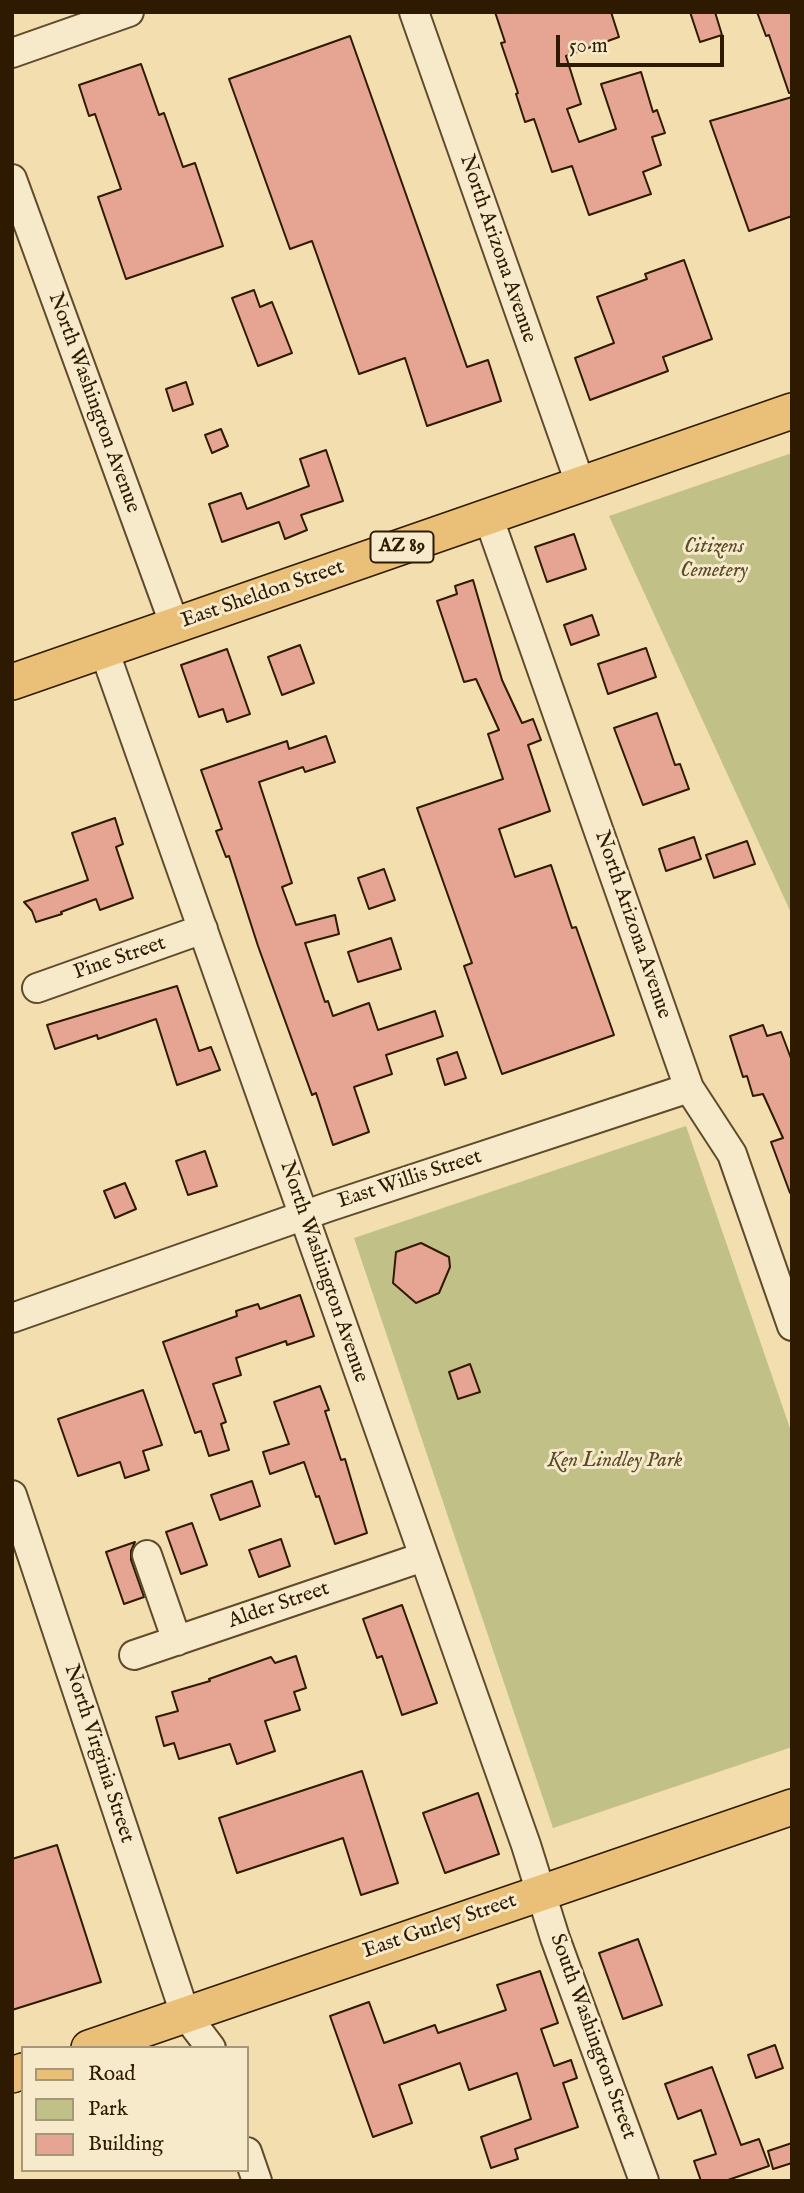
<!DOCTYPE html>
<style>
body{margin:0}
#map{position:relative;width:804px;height:2193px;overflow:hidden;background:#f3deaf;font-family:"IM FELL English",serif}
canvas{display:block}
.frame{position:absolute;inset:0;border:14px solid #2e1a00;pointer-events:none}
.legend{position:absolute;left:21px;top:2046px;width:228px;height:126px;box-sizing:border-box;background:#f7eacb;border:2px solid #a7977a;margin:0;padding:9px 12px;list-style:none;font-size:21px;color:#2e1a00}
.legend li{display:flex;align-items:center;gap:14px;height:35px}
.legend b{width:35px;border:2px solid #a7977a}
.scale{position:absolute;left:556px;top:35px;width:168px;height:32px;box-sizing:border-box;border:4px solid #2e1a00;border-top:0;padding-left:9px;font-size:21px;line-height:24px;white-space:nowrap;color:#2e1a00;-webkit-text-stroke:5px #f7eacb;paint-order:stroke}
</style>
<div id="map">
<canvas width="804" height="2193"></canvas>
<div class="frame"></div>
<ul class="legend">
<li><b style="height:9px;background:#eabf78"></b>Road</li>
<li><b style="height:19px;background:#c0c087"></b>Park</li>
<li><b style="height:19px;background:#e6a592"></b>Building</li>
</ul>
<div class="scale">50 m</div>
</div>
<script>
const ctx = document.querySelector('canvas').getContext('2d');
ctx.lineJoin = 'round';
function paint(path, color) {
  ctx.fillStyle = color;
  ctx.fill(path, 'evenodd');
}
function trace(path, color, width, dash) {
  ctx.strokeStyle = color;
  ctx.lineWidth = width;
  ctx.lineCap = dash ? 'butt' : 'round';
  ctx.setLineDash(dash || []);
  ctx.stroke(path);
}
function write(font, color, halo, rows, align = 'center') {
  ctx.font = font + ' "IM FELL English",serif';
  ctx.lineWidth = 6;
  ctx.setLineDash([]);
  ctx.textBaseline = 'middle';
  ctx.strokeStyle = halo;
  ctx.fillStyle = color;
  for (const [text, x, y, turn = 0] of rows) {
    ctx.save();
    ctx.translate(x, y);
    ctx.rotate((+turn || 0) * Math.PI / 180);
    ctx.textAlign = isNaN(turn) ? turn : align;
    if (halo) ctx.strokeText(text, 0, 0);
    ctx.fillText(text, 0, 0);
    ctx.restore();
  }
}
paint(new Path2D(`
 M 792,453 L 792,915 L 609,516 Z
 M 686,1126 L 792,1434 L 792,1747 L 553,1828 L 354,1238 Z`), '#c0c087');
const building = new Path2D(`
 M 495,12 L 611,12 L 619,37 L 566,56 L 581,104 L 567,109 L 579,142 L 616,129 L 601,84 L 641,72 L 653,112 L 657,110 L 665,133 L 652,137 L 661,165 L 643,172 L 651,194 L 589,215 L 572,166 L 552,172 L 534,119 L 525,122 L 516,94 L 518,93 L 501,43 L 505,42 Z
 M 690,12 L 715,12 L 722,35 L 700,42 Z
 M 757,12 L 792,12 L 792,93 L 789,93 L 769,35 L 766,36 Z
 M 350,36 L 467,367 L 488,360 L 501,401 L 427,426 L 405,358 L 359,374 L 312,241 L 290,249 L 229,79 Z
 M 141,64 L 159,115 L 164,113 L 183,167 L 195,163 L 223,246 L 126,279 L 98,197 L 121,189 L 95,114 L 89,116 L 79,85 Z
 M 792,97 L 792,216 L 749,231 L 710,121 Z
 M 684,260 L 712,339 L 663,357 L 668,371 L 590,400 L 575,358 L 614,343 L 597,297 L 647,279 L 645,274 Z
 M 254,290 L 260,307 L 272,302 L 292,353 L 258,366 L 232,298 Z
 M 186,382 L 193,404 L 173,411 L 166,389 Z
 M 221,429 L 228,446 L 212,453 L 205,435 Z
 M 326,450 L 343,501 L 301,515 L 307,530 L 285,539 L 279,522 L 222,542 L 209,504 L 241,493 L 247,509 L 309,486 L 300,459 Z
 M 574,534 L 586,569 L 547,582 L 535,547 Z
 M 473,580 L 502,680 L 522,723 L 533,719 L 541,740 L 528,745 L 550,811 L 499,829 L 515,877 L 551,865 L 572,928 L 576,927 L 614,1035 L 502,1074 L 464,966 L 472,963 L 417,808 L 503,779 L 488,734 L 499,730 L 476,679 L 464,682 L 437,601 L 457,594 L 455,586 Z
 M 592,615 L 599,635 L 571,645 L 564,625 Z
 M 300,645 L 314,683 L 282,695 L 268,657 Z
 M 646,648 L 656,677 L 608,694 L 598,664 Z
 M 227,649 L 250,714 L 227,722 L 223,709 L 199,717 L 181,665 Z
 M 657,713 L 675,765 L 680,764 L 689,789 L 643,805 L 614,728 Z
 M 326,736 L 335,762 L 305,772 L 303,767 L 259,782 L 292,883 L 282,887 L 296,925 L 335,915 L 339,934 L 305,943 L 325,1002 L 328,1001 L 333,1016 L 369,1003 L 378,1030 L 435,1011 L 443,1036 L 386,1055 L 392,1074 L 354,1087 L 369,1132 L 333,1145 L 316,1093 L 312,1095 L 258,946 L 229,856 L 226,857 L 216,831 L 222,829 L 201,770 L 287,741 L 289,749 Z
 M 115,818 L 123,844 L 116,847 L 133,898 L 100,910 L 96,899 L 61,912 L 62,914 L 36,922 L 32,911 L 24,902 L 88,880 L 72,833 Z
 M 694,837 L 701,859 L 666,871 L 659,849 Z
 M 747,841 L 755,864 L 714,878 L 706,855 Z
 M 384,869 L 395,900 L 369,909 L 358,878 Z
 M 391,938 L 401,969 L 358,982 L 348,952 Z
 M 177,986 L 199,1051 L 211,1047 L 220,1070 L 177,1085 L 156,1019 L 98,1039 L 97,1035 L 55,1049 L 47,1025 Z
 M 763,1025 L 767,1036 L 781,1032 L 792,1061 L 792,1193 L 790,1193 L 771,1142 L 783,1138 L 763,1094 L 753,1096 L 747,1076 L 743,1077 L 730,1036 Z
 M 457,1052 L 466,1078 L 445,1085 L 437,1059 Z
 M 205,1151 L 217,1186 L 188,1195 L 176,1161 Z
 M 125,1183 L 136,1209 L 115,1218 L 104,1191 Z
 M 421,1243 L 449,1257 L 450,1267 L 439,1293 L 416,1303 L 393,1283 L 396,1252 Z
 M 300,1295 L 314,1336 L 287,1345 L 286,1341 L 236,1358 L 241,1375 L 213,1384 L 226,1422 L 221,1424 L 229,1450 L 209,1456 L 201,1431 L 195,1433 L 163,1342 L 237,1316 L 236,1311 L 258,1304 L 260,1309 Z
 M 470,1364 L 480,1392 L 458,1399 L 449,1372 Z
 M 320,1386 L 329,1410 L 325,1411 L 341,1460 L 345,1459 L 367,1533 L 335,1544 L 319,1496 L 316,1497 L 304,1462 L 270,1474 L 263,1452 L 289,1444 L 274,1402 Z
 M 143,1390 L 162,1445 L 143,1451 L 149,1470 L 125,1478 L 120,1462 L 78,1476 L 58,1419 Z
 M 252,1481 L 260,1506 L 220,1520 L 211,1495 Z
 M 192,1523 L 207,1565 L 181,1574 L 166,1532 Z
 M 281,1539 L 290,1566 L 259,1577 L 249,1550 Z
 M 135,1542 L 131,1551 L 131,1560 L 144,1597 L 124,1604 L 106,1552 Z
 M 402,1605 L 437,1703 L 402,1715 L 382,1656 L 377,1658 L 363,1619 Z
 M 296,1656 L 306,1688 L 294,1692 L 300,1710 L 265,1721 L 275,1751 L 237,1764 L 230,1744 L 179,1759 L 174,1743 L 164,1746 L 156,1717 L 178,1711 L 172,1692 L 210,1681 L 209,1679 L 271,1657 L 275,1663 Z
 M 362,1771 L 398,1883 L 361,1895 L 343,1838 L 237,1873 L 219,1818 Z
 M 478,1793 L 499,1854 L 445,1873 L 423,1813 Z
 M 57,1845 L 101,1982 L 12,2010 L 12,1859 Z
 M 638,1939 L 662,2005 L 623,2019 L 599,1953 Z
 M 540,1971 L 558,2023 L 541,2029 L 554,2066 L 571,2060 L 577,2078 L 563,2083 L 578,2127 L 515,2149 L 518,2159 L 491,2168 L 481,2137 L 531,2119 L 517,2073 L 469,2090 L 460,2063 L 399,2085 L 412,2123 L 373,2137 L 330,2016 L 369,2002 L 384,2043 L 435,2025 L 438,2033 L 506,2010 L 497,1985 Z
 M 775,2045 L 783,2068 L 756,2078 L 748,2055 Z
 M 712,2067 L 741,2145 L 759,2139 L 769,2166 L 725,2181 L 701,2181 L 694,2161 L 716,2154 L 701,2110 L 678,2119 L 665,2084 Z
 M 792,2143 L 792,2163 L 773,2169 L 768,2151 Z`);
paint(building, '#e6a592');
trace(building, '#2e1a00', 2);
const minor = new Path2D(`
 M 414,12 L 581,486
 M 12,53 L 129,12
 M 12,179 L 175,626
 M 488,516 L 689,1088 L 732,1154 L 792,1326
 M 104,650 L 526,1845 L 555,1938 L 644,2181
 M 37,988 L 203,929
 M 12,1318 L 328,1207 L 689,1088
 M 12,1495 L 185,2014 L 211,2048
 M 147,1555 L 177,1641
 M 134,1655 L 423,1557
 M 247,2152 L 257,2181`);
const major = new Path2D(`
 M 12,682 L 792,411
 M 89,2048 L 792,1807
 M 12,2075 L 23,2071`);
trace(minor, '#5f4b2c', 32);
trace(major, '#2e1a00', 38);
trace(minor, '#f7eacb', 28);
trace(major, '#eabf78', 35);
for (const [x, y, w] of [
 [402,547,63]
]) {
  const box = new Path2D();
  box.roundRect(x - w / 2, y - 15.5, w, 31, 5);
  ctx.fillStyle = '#f7eacb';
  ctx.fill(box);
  trace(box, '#2e1a00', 2);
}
write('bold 19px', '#2e1a00', null, [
 ["AZ 89",402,547]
]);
write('21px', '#2e1a00', '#f7eacb', [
 ["North Arizona Avenue",497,249,71],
 ["North Washington Avenue",93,403,70],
 ["East Sheldon Street",263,595,-19],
 ["North Arizona Avenue",632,925,71],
 ["Pine Street",120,959,-19],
 ["East Willis Street",410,1180,-18],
 ["North Washington Avenue",323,1272,71],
 ["Alder Street",279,1606,-19],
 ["North Virginia Street",98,1754,72],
 ["East Gurley Street",440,1927,-19],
 ["South Washington Street",592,2037,70]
]);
write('italic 21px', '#5a4c28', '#f7eacb', [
 ["Citizens",714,548],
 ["Cemetery",714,572],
 ["Ken Lindley Park",615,1462]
]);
</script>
